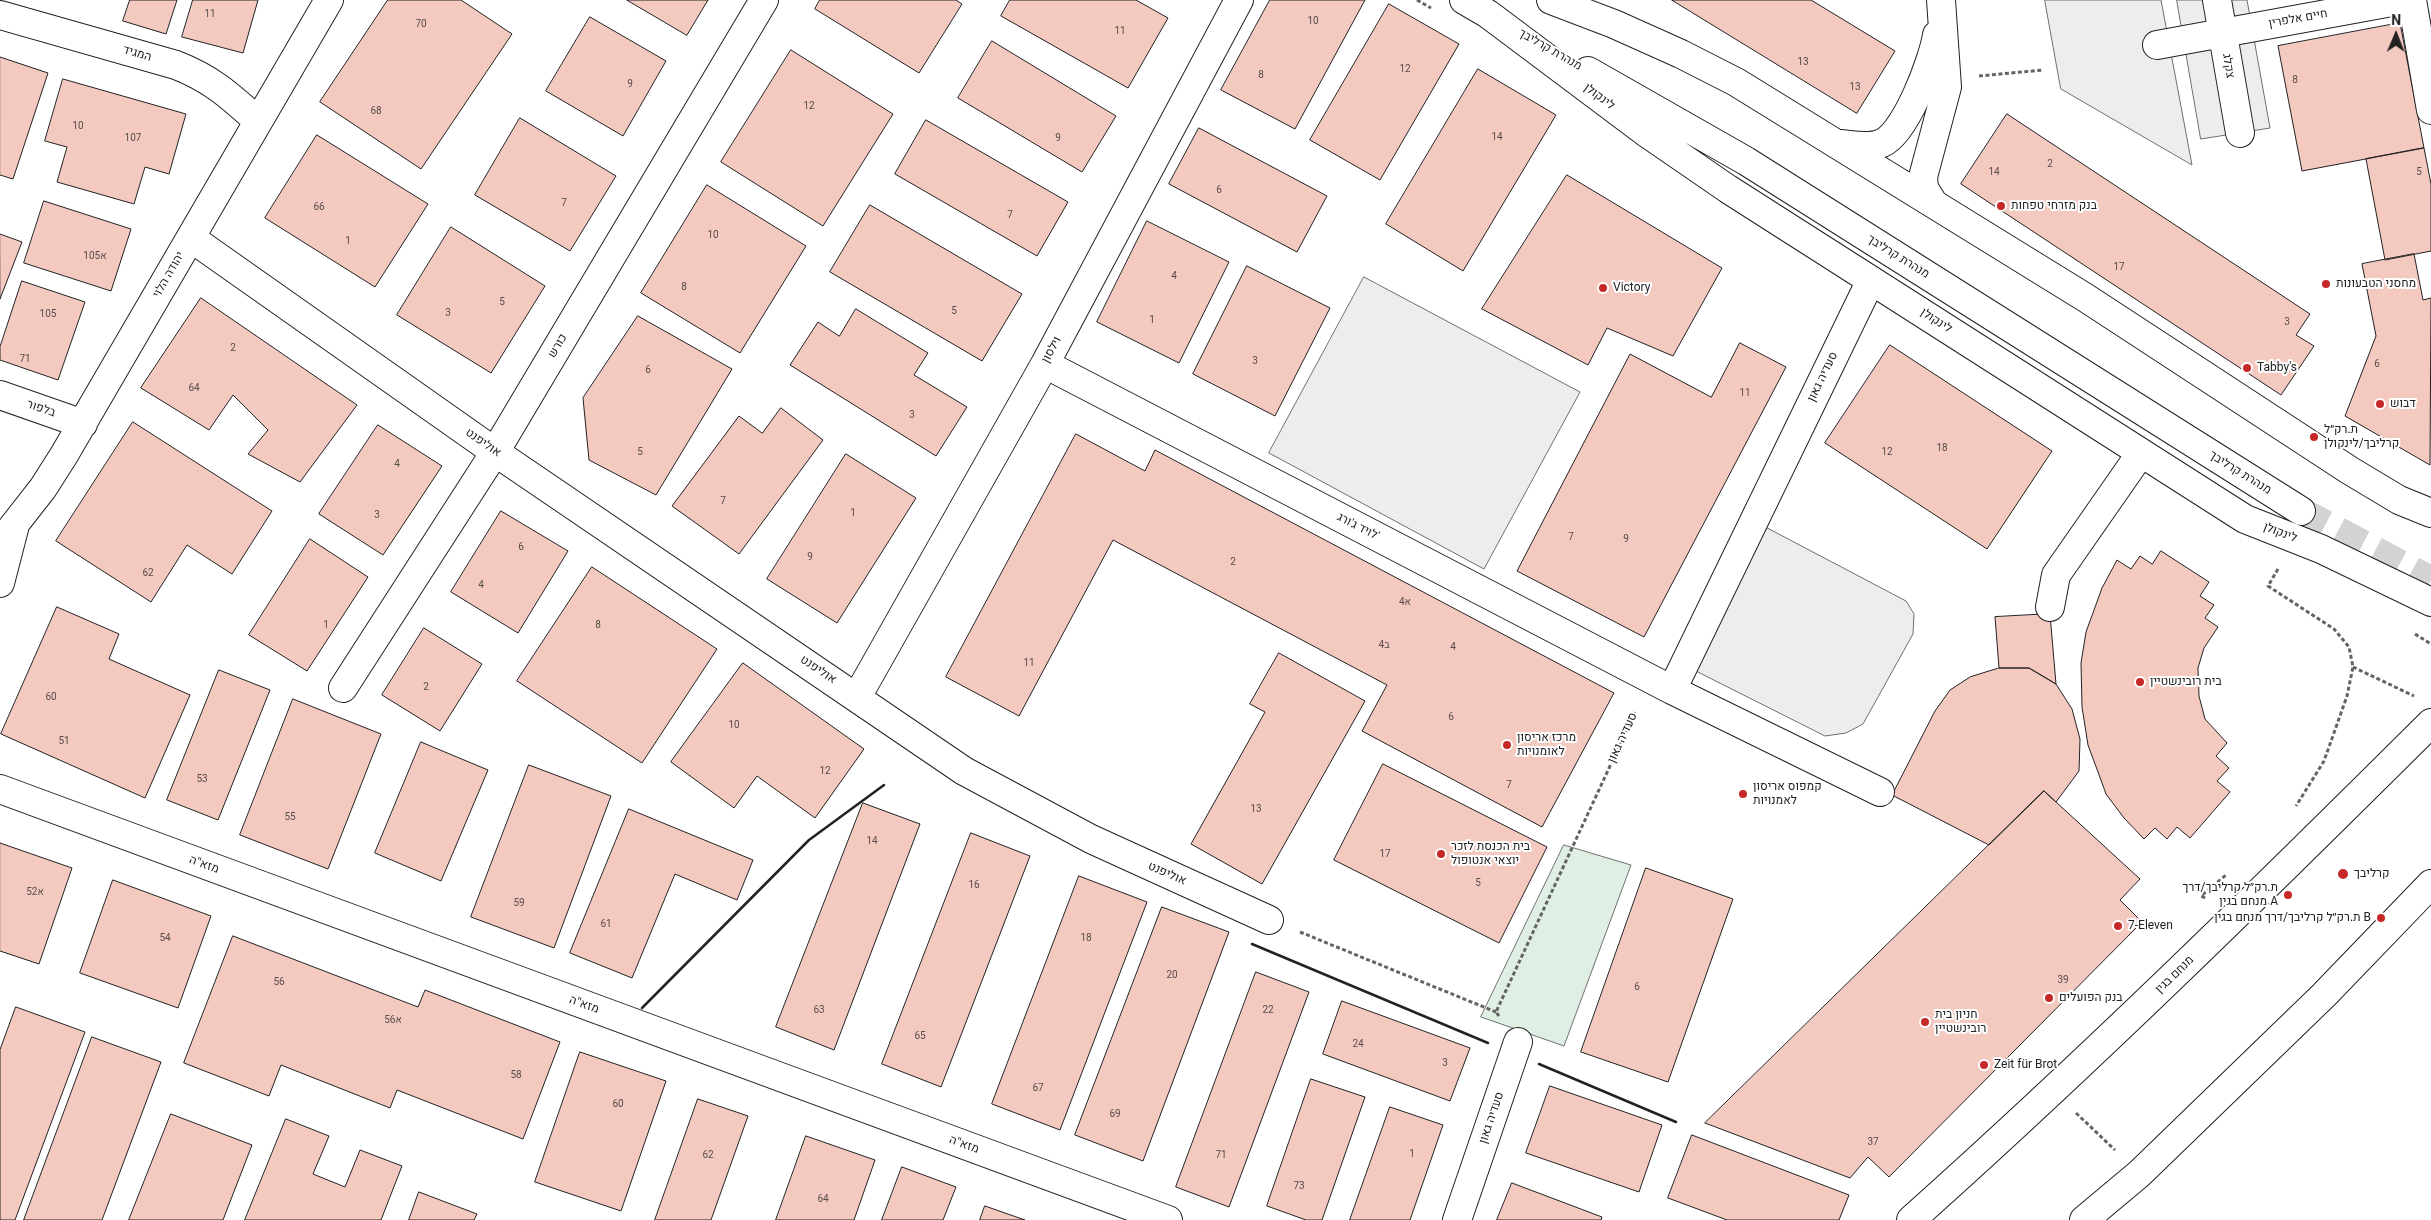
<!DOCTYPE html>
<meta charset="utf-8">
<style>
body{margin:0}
#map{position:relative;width:2431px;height:1220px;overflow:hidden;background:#fff;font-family:Roboto,sans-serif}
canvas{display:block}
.north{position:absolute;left:2371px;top:10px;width:50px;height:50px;-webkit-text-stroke:4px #fff;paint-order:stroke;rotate:1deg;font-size:14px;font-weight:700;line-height:20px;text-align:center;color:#222}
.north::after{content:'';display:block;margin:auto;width:18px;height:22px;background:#222;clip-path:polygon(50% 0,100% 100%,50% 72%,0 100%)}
</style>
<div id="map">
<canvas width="2431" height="1220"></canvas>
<div class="north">N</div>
</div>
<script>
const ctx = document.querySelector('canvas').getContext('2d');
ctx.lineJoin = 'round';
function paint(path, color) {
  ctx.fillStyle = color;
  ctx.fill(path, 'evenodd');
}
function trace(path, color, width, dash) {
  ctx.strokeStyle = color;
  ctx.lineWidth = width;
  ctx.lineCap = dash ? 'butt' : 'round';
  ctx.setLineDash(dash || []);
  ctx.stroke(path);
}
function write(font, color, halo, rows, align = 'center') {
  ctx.font = font + ' Roboto,Heebo,sans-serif';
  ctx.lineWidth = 4;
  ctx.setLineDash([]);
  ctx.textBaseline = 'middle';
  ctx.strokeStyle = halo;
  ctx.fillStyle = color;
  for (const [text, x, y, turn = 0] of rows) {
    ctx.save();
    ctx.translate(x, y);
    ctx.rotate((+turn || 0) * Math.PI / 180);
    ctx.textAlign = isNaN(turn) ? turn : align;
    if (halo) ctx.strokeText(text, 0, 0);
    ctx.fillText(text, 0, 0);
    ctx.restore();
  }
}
const green = new Path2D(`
 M 1564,845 L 1631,865 L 1564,1046 L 1481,1017 Z`);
paint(green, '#e0efe3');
trace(green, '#6f6f6f', 1);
const parking = new Path2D(`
 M 2045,0 L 2161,0 L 2192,165 L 2061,89 Z
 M 2177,0 L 2247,0 L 2270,128 L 2201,139 Z
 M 1364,277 L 1580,392 L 1484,569 L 1269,453 Z
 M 1754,521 L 1906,601 L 1914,614 L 1913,634 L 1863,724 L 1846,733 L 1825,736 L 1684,665 Z`);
paint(parking, '#ededed');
trace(parking, '#6f6f6f', 1);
const building = new Path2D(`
 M 130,0 L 177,0 L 166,34 L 123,21 Z
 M 193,0 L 258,0 L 243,53 L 182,37 Z
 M 388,0 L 461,0 L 512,34 L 421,169 L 320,102 Z
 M 627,0 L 708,0 L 687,35 Z
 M 820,0 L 956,0 L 962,4 L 919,73 L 815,9 Z
 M 1010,0 L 1136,0 L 1168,18 L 1128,88 L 1001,16 Z
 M 1270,0 L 1365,0 L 1295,129 L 1221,90 Z
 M 1672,0 L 1811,0 L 1895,51 L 1857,113 Z
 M 1389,4 L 1459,44 L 1380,180 L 1310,140 Z
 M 590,17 L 666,61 L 623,136 L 546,91 Z
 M 2400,23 L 2424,148 L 2302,171 L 2278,46 Z
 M 992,41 L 1116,116 L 1082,172 L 958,98 Z
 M 791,50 L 893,114 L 823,226 L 721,162 Z
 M 0,57 L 48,73 L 13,179 L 0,175 Z
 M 1478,69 L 1556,115 L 1463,271 L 1386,224 Z
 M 63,79 L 186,114 L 169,174 L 145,167 L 134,204 L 57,182 L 67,147 L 45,141 Z
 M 2007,114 L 2310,314 L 2296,335 L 2314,346 L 2281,395 L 1961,184 Z
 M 520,118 L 616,176 L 570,251 L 475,195 Z
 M 926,120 L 1068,202 L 1037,256 L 895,174 Z
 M 1199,128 L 1327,196 L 1297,252 L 1169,184 Z
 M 317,135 L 428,204 L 375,287 L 265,218 Z
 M 2424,148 L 2431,184 L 2431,251 L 2385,260 L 2366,159 Z
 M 1567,175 L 1722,268 L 1673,356 L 1607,328 L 1588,365 L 1482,309 Z
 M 707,185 L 806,246 L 740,353 L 641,293 Z
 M 44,201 L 131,229 L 111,291 L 24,263 Z
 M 870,205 L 1022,294 L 982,361 L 830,272 Z
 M 1147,221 L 1229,262 L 1179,363 L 1097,322 Z
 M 451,227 L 545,286 L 491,373 L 397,315 Z
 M 0,234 L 22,242 L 0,299 Z
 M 2414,254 L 2423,300 L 2431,298 L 2430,465 L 2345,416 L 2376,336 L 2362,264 Z
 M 1247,266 L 1330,308 L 1275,416 L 1193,374 Z
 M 22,281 L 85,302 L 58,380 L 0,360 L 0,347 Z
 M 201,298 L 357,405 L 300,482 L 248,454 L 268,430 L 233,395 L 209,430 L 141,388 Z
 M 856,309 L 928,353 L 914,375 L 967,407 L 936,456 L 790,365 L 818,322 L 839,336 Z
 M 638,316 L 732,369 L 656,495 L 589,460 L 583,398 Z
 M 1740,343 L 1786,367 L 1644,637 L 1517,571 L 1630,354 L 1711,397 Z
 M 1890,345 L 2052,451 L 1987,549 L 1825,443 Z
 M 781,408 L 823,440 L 739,554 L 672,506 L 739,416 L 762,433 Z
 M 133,422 L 272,511 L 232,574 L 187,545 L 151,602 L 56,541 Z
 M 378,425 L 442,466 L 383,555 L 319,514 Z
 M 1076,434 L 1145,471 L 1155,450 L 1614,693 L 1542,827 L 1362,731 L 1387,685 L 1113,540 L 1019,716 L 946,677 Z
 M 846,454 L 916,498 L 837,623 L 767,579 Z
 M 501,511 L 568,551 L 518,633 L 451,592 Z
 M 310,539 L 368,577 L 307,671 L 249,635 Z
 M 2161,551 L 2209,582 L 2200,596 L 2214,605 L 2205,618 L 2218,627 L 2204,648 L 2198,668 L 2199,696 L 2205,719 L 2227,743 L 2216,756 L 2229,768 L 2217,781 L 2230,792 L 2190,838 L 2177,827 L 2167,839 L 2155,828 L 2144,839 L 2124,818 L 2106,794 L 2098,772 L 2088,745 L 2082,707 L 2081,663 L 2086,632 L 2102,588 L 2117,560 L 2131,569 L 2140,556 L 2152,564 Z
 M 592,567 L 717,649 L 642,763 L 517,681 Z
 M 57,607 L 119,634 L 109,659 L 190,695 L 145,798 L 1,734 Z
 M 2050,614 L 2056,684 L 2029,668 L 1999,668 L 1995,617 Z
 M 424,628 L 482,664 L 440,731 L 382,695 Z
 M 1279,653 L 1365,701 L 1262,884 L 1191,844 L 1265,712 L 1250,704 Z
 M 743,663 L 864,749 L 815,818 L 757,776 L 734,808 L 671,762 Z
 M 1999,668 L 2029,668 L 2056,684 L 2072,709 L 2080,739 L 2079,771 L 2056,802 L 2044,791 L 1989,845 L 1892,795 L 1935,711 L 1950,690 L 1970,677 Z
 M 219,670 L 270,690 L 218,820 L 167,800 Z
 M 293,699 L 381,734 L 328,869 L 240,835 Z
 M 421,742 L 488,770 L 441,881 L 375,853 Z
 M 1383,764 L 1547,847 L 1499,943 L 1334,860 Z
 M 529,765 L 611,796 L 554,948 L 471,917 Z
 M 2044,791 L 2140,879 L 2120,900 L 2142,922 L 1889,1177 L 1868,1157 L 1850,1178 L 1705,1123 Z
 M 863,803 L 920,824 L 834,1050 L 776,1027 Z
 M 629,809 L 753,860 L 737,900 L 675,874 L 632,978 L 570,953 Z
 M 971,833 L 1030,856 L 941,1087 L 882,1064 Z
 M 0,843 L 72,868 L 39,964 L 0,951 Z
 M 1646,868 L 1733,899 L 1668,1082 L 1581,1052 Z
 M 1079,876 L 1147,902 L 1060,1130 L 992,1104 Z
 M 113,880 L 211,916 L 178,1008 L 80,973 Z
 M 1162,907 L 1229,932 L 1143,1161 L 1075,1135 Z
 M 233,936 L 418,1007 L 425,990 L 560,1042 L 523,1139 L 397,1090 L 390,1108 L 281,1065 L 269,1096 L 184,1063 Z
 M 1256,972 L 1309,992 L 1229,1207 L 1176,1187 Z
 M 1342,1001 L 1470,1048 L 1450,1101 L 1323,1054 Z
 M 16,1007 L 85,1032 L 15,1220 L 0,1220 L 0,1050 Z
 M 92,1037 L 161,1062 L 102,1220 L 24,1220 Z
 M 580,1052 L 666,1081 L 621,1211 L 535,1182 Z
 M 1311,1079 L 1365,1097 L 1322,1220 L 1306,1220 L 1267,1206 Z
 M 1550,1086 L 1662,1125 L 1639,1192 L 1526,1153 Z
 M 698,1099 L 748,1116 L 711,1220 L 655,1220 Z
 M 1390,1107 L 1443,1125 L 1410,1220 L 1350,1220 Z
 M 171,1114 L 252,1145 L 223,1220 L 129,1220 Z
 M 286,1119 L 329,1136 L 313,1174 L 345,1187 L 360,1150 L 402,1166 L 381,1220 L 245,1220 Z
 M 1692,1135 L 1849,1195 L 1839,1220 L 1727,1220 L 1668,1198 Z
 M 806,1136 L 875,1160 L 854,1220 L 776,1220 Z
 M 902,1167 L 956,1187 L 943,1220 L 882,1220 Z
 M 1512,1183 L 1602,1217 L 1601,1220 L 1497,1220 Z
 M 419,1192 L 477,1214 L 474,1220 L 409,1220 Z
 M 985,1206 L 1025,1220 L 980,1220 Z`);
paint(building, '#f3c9c0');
trace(building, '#222', 1);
trace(new Path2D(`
 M 2301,511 L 2431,580`), '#d3d3d3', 28, [28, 14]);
const minor = new Path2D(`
 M 1464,0 L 1488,14 L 1648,134 L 1728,189 L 2245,519 L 2321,549 L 2431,602
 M 1551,0 L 1614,24 L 1681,54 L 1736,82 L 2086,298 L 2349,470 L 2399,500 L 2431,513
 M 2217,0 L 2240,133
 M 2412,0 L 2431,110
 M 0,15 L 176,65 C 212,79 230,96 258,121
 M 2157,45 L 2403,0
 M 1588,71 L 1746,161 L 2301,511
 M 1840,144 C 1853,145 1870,149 1882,143 C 1906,133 1933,60 1937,35
 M 1932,201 L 1924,188 L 1923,177 L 1947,87 L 1941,0
 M 191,238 L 495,452 L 964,771 L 1091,839 L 1269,920
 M 1045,364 L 1672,690 L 1880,792
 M 0,395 L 83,424
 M 0,543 L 43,488 L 64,455 L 329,0
 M 0,583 L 15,525
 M 2050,607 L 2056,575 L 2141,453
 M 343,688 L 495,452 L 764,0
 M 1672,690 L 1871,280
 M 857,697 L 1045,364 L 1239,0
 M 0,789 L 1168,1220
 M 1457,1220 L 1518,1042
 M 1911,1220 C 2090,1060 2261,892 2431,723
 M 2084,1220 L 2139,1174 L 2324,995 L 2431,884`);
trace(minor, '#222', 30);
trace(new Path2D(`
 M 1417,0 L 1431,8
 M 1979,76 L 2043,70
 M 2278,569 L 2268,586 L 2334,629 L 2349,647 L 2353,667 L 2347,696 L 2324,761 L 2296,806
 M 2415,634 L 2431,644
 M 2353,667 L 2414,696
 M 2205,898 L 2201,896 L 2226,875
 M 1300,932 L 1496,1012
 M 1499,1016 L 1496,1012 L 1636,710
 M 2076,1113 L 2115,1150`), '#646464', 3, [4, 2.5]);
trace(minor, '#fff', 28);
trace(new Path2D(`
 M 1252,944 L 1488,1043
 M 642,1008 L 809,840 L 884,785
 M 1539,1064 L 1676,1122`), '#222', 2.5);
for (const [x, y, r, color] of [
 [2001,206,5,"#c62828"],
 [2326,284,5,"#c62828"],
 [1603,288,5,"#c62828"],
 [2247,368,5,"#c62828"],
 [2380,404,5,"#c62828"],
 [2314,437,5,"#c62828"],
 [2140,682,5,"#c62828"],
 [1507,745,5,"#c62828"],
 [1743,794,5,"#c62828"],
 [1441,854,5,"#c62828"],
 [2343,874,6,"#c62828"],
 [2288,895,5,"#c62828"],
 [2381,918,5,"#c62828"],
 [2118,926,5,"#c62828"],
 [2049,998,5,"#c62828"],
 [1925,1022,5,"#c62828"],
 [1984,1065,5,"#c62828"]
]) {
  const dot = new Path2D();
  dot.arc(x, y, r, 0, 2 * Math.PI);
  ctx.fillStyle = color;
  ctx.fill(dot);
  trace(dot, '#fff', 2);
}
write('10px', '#564c4a', null, [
 ["11",210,14],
 ["10",1313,21],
 ["70",421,24],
 ["11",1120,31],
 ["13",1803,62],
 ["12",1405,69],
 ["8",1261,75],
 ["8",2295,80],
 ["9",630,84],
 ["13",1855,87],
 ["12",809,106],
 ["68",376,111],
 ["10",78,126],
 ["14",1497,137],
 ["107",133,138],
 ["9",1058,138],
 ["2",2050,164],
 ["14",1994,172],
 ["5",2419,172],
 ["6",1219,190],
 ["7",564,203],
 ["66",319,207],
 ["7",1010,215],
 ["10",713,235],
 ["1",348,241],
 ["105א",95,256],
 ["17",2119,267],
 ["4",1174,276],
 ["8",684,287],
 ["5",502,302],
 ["5",954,311],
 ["3",448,313],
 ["105",48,314],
 ["1",1152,320],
 ["3",2287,322],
 ["2",233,348],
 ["71",25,359],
 ["3",1255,361],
 ["6",2377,364],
 ["6",648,370],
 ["64",194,388],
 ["11",1745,393],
 ["3",912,415],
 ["18",1942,448],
 ["5",640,452],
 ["12",1887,452],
 ["4",397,464],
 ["7",723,501],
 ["1",853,513],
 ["3",377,515],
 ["7",1571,537],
 ["9",1626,539],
 ["6",521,547],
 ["9",810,557],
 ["2",1233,562],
 ["62",148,573],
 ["4",481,585],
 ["4א",1405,602],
 ["1",326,625],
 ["8",598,625],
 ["4ב",1384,645],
 ["4",1453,647],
 ["11",1029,663],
 ["2",426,687],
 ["60",51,697],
 ["6",1451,717],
 ["10",734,725],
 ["51",64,741],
 ["12",825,771],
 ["53",202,779],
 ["7",1509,785],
 ["13",1256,809],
 ["55",290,817],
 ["14",872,841],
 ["17",1385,854],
 ["5",1478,883],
 ["16",974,885],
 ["52א",35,892],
 ["59",519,903],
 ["61",606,924],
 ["54",165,938],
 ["18",1086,938],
 ["20",1172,975],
 ["39",2063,980],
 ["56",279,982],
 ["6",1637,987],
 ["63",819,1010],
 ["22",1268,1010],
 ["56א",393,1020],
 ["65",920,1036],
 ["24",1358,1044],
 ["3",1445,1063],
 ["58",516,1075],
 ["67",1038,1088],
 ["60",618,1104],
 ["69",1115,1114],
 ["37",1873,1142],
 ["1",1412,1154],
 ["62",708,1155],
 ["71",1221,1155],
 ["73",1299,1186],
 ["64",823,1199]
]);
write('12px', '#222', '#fff', [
 ["חיים אלפרין",2298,19,-10],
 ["מנהרת קרליבך",1550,50,30],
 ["המגיד",137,54,16],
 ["צקלג",2228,66,80],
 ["לינקולן",1599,97,37],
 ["מנהרת קרליבך",1898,257,32],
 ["יהודה הלוי",169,275,-60],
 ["לינקולן",1936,321,33],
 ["כורש",558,346,-59],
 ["וילסון",1052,350,-62],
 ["סעדיה גאון",1823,377,-64],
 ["בלפור",41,409,19],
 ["אוליפנט",483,443,35],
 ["מנהרת קרליבך",2240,473,32],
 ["לויד ג'ורג'",1358,527,27],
 ["לינקולן",2280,533,21],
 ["אוליפנט",818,670,34],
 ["סעדיה גאון",1623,738,-65],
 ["מזא''ה",204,865,20],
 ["אוליפנט",1167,874,24],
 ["מנחם בגין",2175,975,-44],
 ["מזא''ה",584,1005,20],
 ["סעדיה גאון",1492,1118,-71],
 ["מזא''ה",964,1145,20]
]);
write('12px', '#222', '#fff', [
 ["בנק מזרחי טפחות",2011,206],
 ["מחסני הטבעונות",2336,284],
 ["Victory",1613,288],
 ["Tabby's",2257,368],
 ["דבוש",2390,404],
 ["ת.רק״ל",2324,430],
 ["קרליבך/לינקולן",2324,444],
 ["בית רובינשטיין",2150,682],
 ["מרכז אריסון",1517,738],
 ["לאומנויות",1517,752],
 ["קמפוס אריסון",1753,787],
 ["לאמנויות",1753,801],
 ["בית הכנסת לזכר",1451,847],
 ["יוצאי אנטופול",1451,861],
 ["קרליבך",2354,874],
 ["ת.רק״ל קרליבך/דרך",2278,888,"right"],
 ["מנחם בגין A",2278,902,"right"],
 ["ת.רק״ל קרליבך/דרך מנחם בגין B",2371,918,"right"],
 ["7-Eleven",2128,926],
 ["בנק הפועלים",2059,998],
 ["חניון בית",1935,1015],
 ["רובינשטיין",1935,1029],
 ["Zeit für Brot",1994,1065]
], 'left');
</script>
